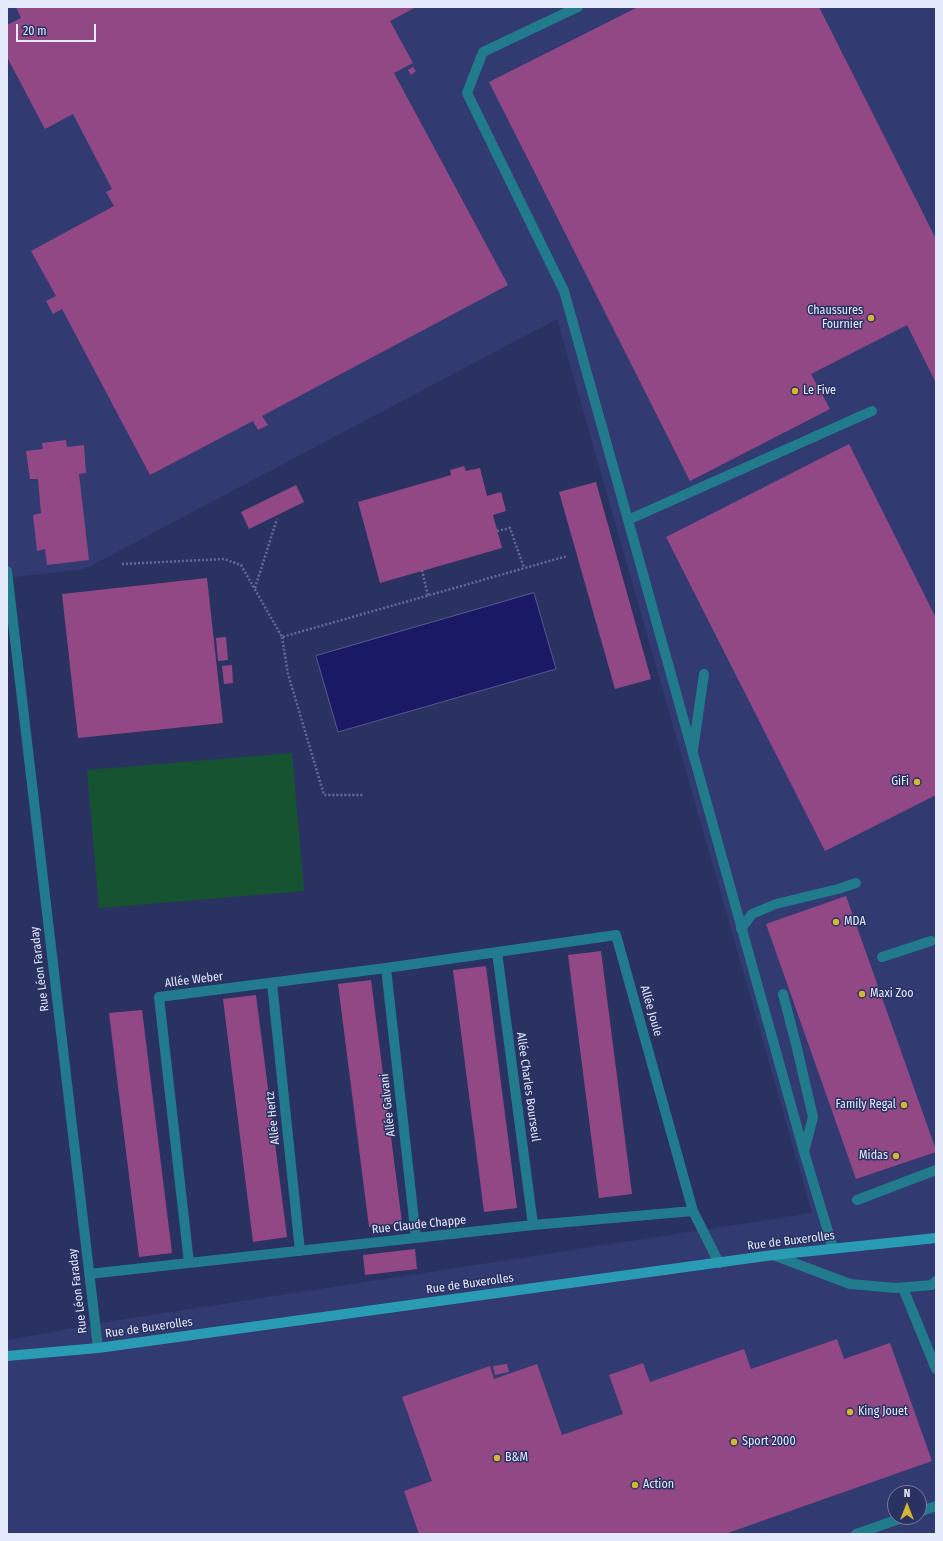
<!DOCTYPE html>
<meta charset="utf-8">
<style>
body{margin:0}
#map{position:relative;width:943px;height:1541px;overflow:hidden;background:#2a3262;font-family:"Fira Sans Condensed",sans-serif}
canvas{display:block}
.frame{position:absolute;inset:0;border:8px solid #e4e9fb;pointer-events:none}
.north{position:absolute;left:887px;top:1485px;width:40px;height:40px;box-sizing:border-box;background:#2a3262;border:1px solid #747b9f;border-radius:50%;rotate:0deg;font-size:11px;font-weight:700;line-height:16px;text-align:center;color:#e4e9fb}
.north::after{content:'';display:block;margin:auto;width:14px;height:18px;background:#d6b534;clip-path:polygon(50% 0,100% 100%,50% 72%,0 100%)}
.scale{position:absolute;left:16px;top:24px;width:80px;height:18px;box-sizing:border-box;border:2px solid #e4e9fb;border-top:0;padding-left:5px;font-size:12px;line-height:14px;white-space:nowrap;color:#e4e9fb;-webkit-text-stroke:3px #2a3262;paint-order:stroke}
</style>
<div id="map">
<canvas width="943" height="1541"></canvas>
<div class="frame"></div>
<div class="north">N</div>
<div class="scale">20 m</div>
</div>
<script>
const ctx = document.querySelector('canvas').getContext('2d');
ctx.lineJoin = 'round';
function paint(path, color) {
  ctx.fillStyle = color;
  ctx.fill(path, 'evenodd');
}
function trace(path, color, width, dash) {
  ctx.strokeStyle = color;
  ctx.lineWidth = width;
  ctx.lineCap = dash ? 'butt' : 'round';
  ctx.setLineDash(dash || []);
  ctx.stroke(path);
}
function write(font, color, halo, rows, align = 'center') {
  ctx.font = font + ' "Fira Sans Condensed",sans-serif';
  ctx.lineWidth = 3;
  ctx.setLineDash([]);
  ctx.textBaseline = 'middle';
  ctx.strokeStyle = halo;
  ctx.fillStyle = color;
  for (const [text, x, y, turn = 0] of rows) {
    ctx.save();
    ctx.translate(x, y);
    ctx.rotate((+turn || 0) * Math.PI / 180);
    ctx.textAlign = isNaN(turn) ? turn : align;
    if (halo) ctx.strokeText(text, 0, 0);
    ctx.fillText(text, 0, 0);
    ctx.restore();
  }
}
paint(new Path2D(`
 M 7,7 L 936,7 L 936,1534 L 7,1534 L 7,1340 L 119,1320 L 812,1213 L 557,319 L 85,569 L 7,578 ZM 895,1493 L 919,1493 L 919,1517 L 895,1517 Z`), '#313a71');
paint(new Path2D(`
 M 292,753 L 304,891 L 99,908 L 87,770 Z`), '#165431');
const water = new Path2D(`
 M 534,593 L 556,669 L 338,732 L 316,656 Z`);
paint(water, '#191965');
trace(water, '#565792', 1);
paint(new Path2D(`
 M 16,7 L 416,7 L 390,21 L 413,63 L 394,73 L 508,285 L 262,416 L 268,425 L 258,430 L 253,421 L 150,475 L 62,309 L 53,314 L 46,301 L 56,296 L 31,251 L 114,206 L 106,192 L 112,189 L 73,114 L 45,129 L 7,57 L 7,25 L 21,18 Z
 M 638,7 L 819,7 L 936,239 L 936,383 L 907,325 L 811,374 L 830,409 L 690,481 L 489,82 Z
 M 413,67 L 416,71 L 411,75 L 408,70 Z
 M 66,440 L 67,447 L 84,445 L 86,473 L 79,474 L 89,560 L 47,565 L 45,549 L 37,551 L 33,515 L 41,513 L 38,479 L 30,479 L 26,451 L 43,449 L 42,443 Z
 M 849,444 L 936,618 L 936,795 L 825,851 L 666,537 Z
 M 464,466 L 466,471 L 480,468 L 487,496 L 501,492 L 506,511 L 493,515 L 502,548 L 380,583 L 358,502 L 451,475 L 450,470 Z
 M 596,482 L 651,679 L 615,689 L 559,492 Z
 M 296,485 L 304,502 L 249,529 L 241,512 Z
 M 207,578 L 223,723 L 78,738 L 62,594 Z
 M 226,637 L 228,660 L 218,661 L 216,638 Z
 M 232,665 L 233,683 L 224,684 L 222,666 Z
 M 846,896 L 936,1150 L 936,1152 L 856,1179 L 766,924 Z
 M 601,951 L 632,1194 L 599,1198 L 568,955 Z
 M 486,966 L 517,1208 L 484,1212 L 453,970 Z
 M 371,980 L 402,1223 L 369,1227 L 338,984 Z
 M 256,995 L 287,1237 L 253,1242 L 223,999 Z
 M 142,1010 L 172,1253 L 139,1257 L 109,1013 Z
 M 415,1249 L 417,1269 L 365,1275 L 363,1255 Z
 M 837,1339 L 844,1359 L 890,1343 L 932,1461 L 725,1534 L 419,1534 L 404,1491 L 432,1481 L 402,1397 L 490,1366 L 494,1379 L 537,1364 L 562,1435 L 623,1414 L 609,1375 L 643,1363 L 650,1382 L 744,1349 L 751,1369 Z
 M 507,1364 L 509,1372 L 495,1375 L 493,1366 Z`), '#934886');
trace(new Path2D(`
 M 497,531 L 510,528 L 524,568
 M 122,564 L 224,559 L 241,565 L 282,637 L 567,556
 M 422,570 L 428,596
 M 255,588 L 277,519
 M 282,637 L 288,674 L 324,795 L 364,795`), '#646b91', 2.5, [2, 2]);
trace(new Path2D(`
 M 578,7 L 483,52 L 467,93 L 564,291 L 628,520 L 872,411
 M 628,520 L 804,1152 L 833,1248
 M 7,571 L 9,588
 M 693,750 L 704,674
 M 741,929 L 752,914 L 776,904 L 838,889 L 856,883
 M 882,957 L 931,941
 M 783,994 L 796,1044 L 813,1117 L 804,1152
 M 857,1200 L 936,1170
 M 773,1255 L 850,1284 L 896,1288 L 932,1285 L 936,1281
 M 903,1288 L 936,1369
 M 919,1512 L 936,1506
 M 856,1534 L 905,1517`), '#217b8c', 10);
trace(new Path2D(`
 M 9,588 L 98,1348
 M 497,952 L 533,1225
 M 386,968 L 416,1238
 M 272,983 L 300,1251
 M 189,1263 L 159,997 L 386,968 L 616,935 L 693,1211
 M 89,1274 L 533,1225 L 693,1211 L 719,1263`), '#217b8c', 10);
trace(new Path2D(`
 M 7,1356 L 98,1348 L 773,1255 L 936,1238`), '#299cb3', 10);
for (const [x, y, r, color] of [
 [871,318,4,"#d6b534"],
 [795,391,4,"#d6b534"],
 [917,782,4,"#d6b534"],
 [836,922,4,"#d6b534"],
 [862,994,4,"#d6b534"],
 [904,1105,4,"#d6b534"],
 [896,1156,4,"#d6b534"],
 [850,1412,4,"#d6b534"],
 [734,1442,4,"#d6b534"],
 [497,1458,4,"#d6b534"],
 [635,1485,4,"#d6b534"]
]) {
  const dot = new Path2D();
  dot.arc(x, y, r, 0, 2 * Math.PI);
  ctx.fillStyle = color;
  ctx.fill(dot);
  trace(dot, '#2a3262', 1.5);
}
write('12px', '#e4e9fb', '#2a3262', [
 ["Chaussures",863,311,"right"],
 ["Fournier",863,325,"right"],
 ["Le Five",803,391],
 ["GiFi",909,782,"right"],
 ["MDA",844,922],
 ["Maxi Zoo",870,994],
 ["Family Regal",896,1105,"right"],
 ["Midas",888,1156,"right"],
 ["King Jouet",858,1412],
 ["Sport 2000",742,1442],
 ["B&M",505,1458],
 ["Action",643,1485]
], 'left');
write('12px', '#e4e9fb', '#2a3262', [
 ["Rue Léon Faraday",40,969,-97],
 ["Allée Weber",194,980,-7],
 ["Allée Joule",651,1011,74],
 ["Allée Charles Bourseul",528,1087,82],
 ["Allée Galvani",388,1105,-96],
 ["Allée Hertz",273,1118,-96],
 ["Rue Claude Chappe",419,1225,-6],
 ["Rue de Buxerolles",791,1241,-7],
 ["Rue de Buxerolles",470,1284,-8],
 ["Rue Léon Faraday",78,1291,-97],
 ["Rue de Buxerolles",149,1328,-8]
]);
</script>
